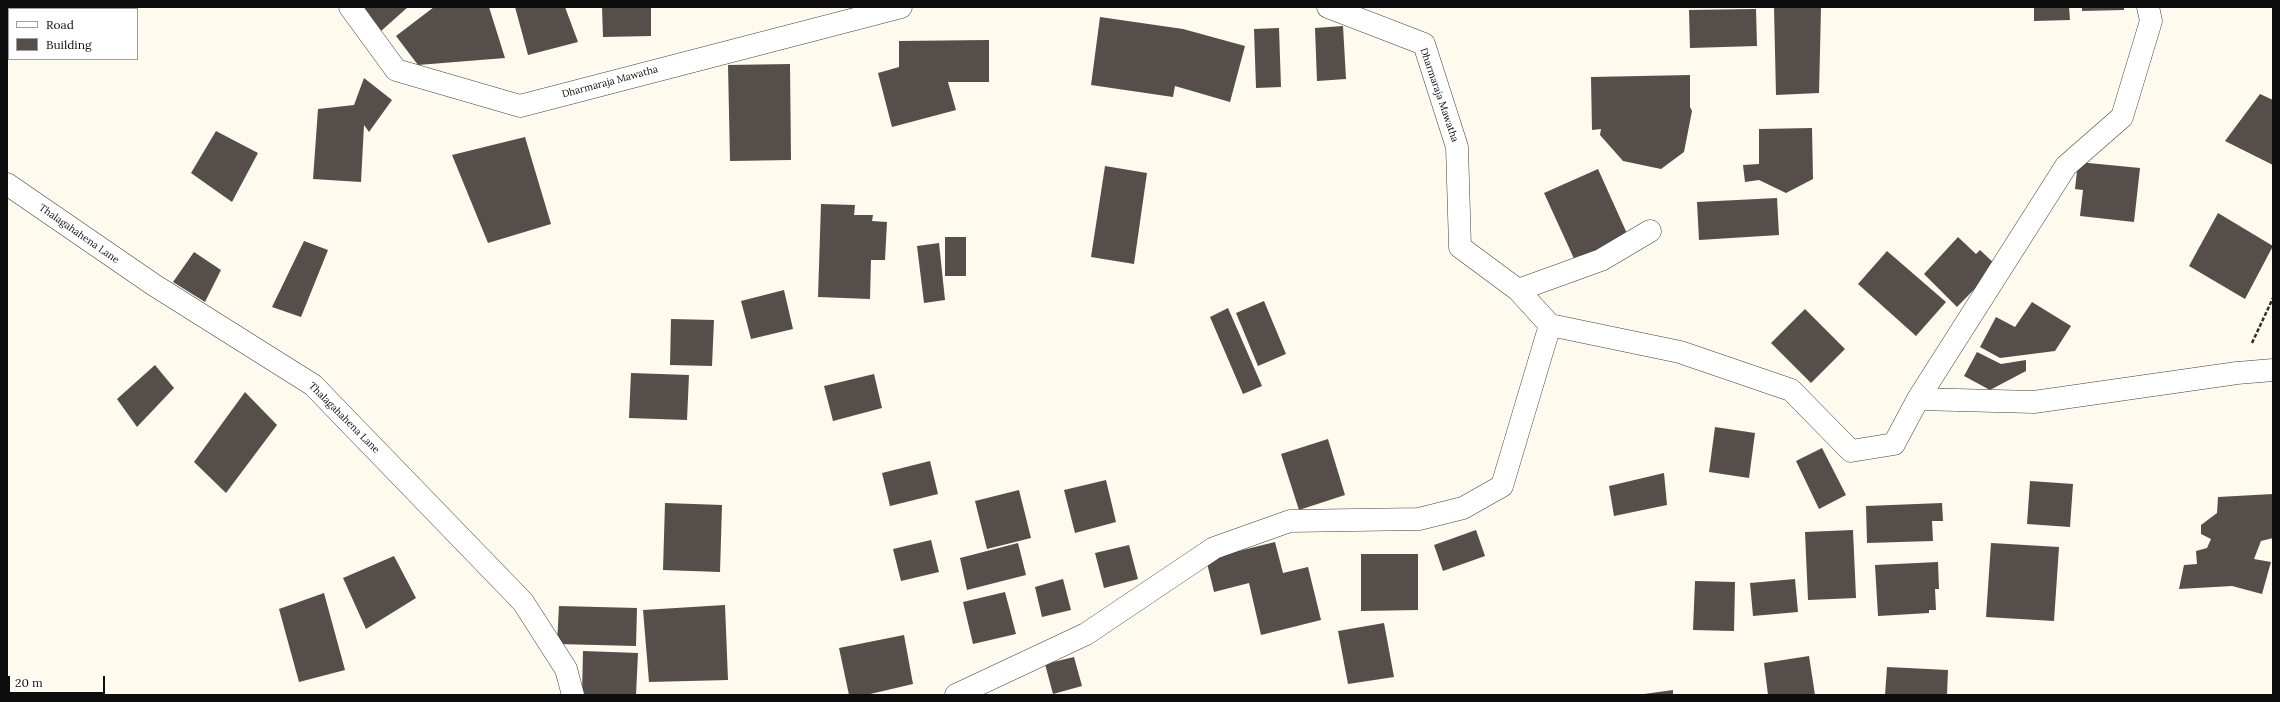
<!DOCTYPE html>
<style>
body{margin:0}
#map{position:relative;width:2280px;height:702px;overflow:hidden;background:#fefaee;font-family:Lora,serif}
canvas{display:block}
.frame{position:absolute;inset:0;border:8px solid #0d0d0d;pointer-events:none}
.legend{position:absolute;left:8px;top:8px;width:130px;height:52px;box-sizing:border-box;background:#fff;border:1px solid #9e9e9e;margin:0;padding:5px 7px;list-style:none;font-size:12px;color:#0d0d0d}
.legend li{display:flex;align-items:center;gap:8px;height:20px}
.legend b{width:20px;border:1px solid #9e9e9e}
.scale{position:absolute;left:8px;top:676px;width:97px;height:18px;box-sizing:border-box;border:2px solid #0d0d0d;border-top:0;padding-left:5px;font-size:12px;line-height:14px;white-space:nowrap;color:#0d0d0d;-webkit-text-stroke:3px #fff;paint-order:stroke}
</style>
<div id="map">
<canvas width="2280" height="702"></canvas>
<div class="frame"></div>
<ul class="legend">
<li><b style="height:5px;background:#fff"></b>Road</li>
<li><b style="height:11px;background:#554e4a"></b>Building</li>
</ul>
<div class="scale">20 m</div>
</div>
<script>
const ctx = document.querySelector('canvas').getContext('2d');
ctx.lineJoin = 'round';
function paint(path, color) {
  ctx.fillStyle = color;
  ctx.fill(path, 'evenodd');
}
function trace(path, color, width, dash) {
  ctx.strokeStyle = color;
  ctx.lineWidth = width;
  ctx.lineCap = dash ? 'butt' : 'round';
  ctx.setLineDash(dash || []);
  ctx.stroke(path);
}
function write(font, color, halo, rows, align = 'center') {
  ctx.font = font + ' Lora,serif';
  ctx.lineWidth = 4;
  ctx.setLineDash([]);
  ctx.textBaseline = 'middle';
  ctx.strokeStyle = halo;
  ctx.fillStyle = color;
  for (const [text, x, y, turn = 0] of rows) {
    ctx.save();
    ctx.translate(x, y);
    ctx.rotate((+turn || 0) * Math.PI / 180);
    ctx.textAlign = isNaN(turn) ? turn : align;
    if (halo) ctx.strokeText(text, 0, 0);
    ctx.fillText(text, 0, 0);
    ctx.restore();
  }
}
paint(new Path2D(`
 M 364,7 L 408,7 L 381,31 Z
 M 434,7 L 489,7 L 505,58 L 418,65 L 396,36 Z
 M 515,7 L 565,7 L 578,42 L 528,55 Z
 M 602,7 L 651,7 L 651,36 L 603,37 Z
 M 1774,7 L 1821,8 L 1819,93 L 1776,95 Z
 M 2034,7 L 2069,7 L 2070,20 L 2034,21 Z
 M 2082,7 L 2124,7 L 2124,10 L 2082,11 Z
 M 1756,9 L 1757,46 L 1690,48 L 1689,10 Z
 M 1100,17 L 1183,29 L 1245,46 L 1230,102 L 1175,86 L 1173,97 L 1091,85 Z
 M 1343,26 L 1346,79 L 1317,81 L 1315,28 Z
 M 1279,28 L 1281,87 L 1256,88 L 1254,29 Z
 M 989,40 L 989,82 L 948,82 L 956,110 L 892,127 L 878,73 L 899,67 L 899,41 Z
 M 790,64 L 791,160 L 730,161 L 728,65 Z
 M 1690,75 L 1690,107 L 1692,111 L 1684,152 L 1661,169 L 1623,161 L 1600,135 L 1601,129 L 1592,130 L 1591,77 Z
 M 364,78 L 392,100 L 369,132 L 364,125 L 361,182 L 313,179 L 318,109 L 354,105 Z
 M 2260,94 L 2273,100 L 2273,165 L 2225,141 Z
 M 1812,128 L 1813,179 L 1786,193 L 1759,180 L 1745,182 L 1743,165 L 1759,164 L 1759,129 Z
 M 216,131 L 258,153 L 232,202 L 191,173 Z
 M 525,137 L 551,224 L 488,243 L 452,155 Z
 M 2078,162 L 2140,168 L 2134,222 L 2080,216 L 2083,190 L 2075,189 Z
 M 1105,166 L 1147,173 L 1134,264 L 1091,257 Z
 M 1598,169 L 1629,238 L 1576,263 L 1544,193 Z
 M 1777,198 L 1779,235 L 1699,240 L 1697,202 Z
 M 821,204 L 855,205 L 854,215 L 873,215 L 872,221 L 887,222 L 885,260 L 871,260 L 870,299 L 818,297 Z
 M 2218,213 L 2273,246 L 2245,299 L 2189,266 Z
 M 945,237 L 966,237 L 966,276 L 945,276 Z
 M 1958,237 L 1976,254 L 1980,250 L 1997,266 L 1957,307 L 1924,274 Z
 M 304,241 L 328,250 L 301,317 L 272,307 Z
 M 939,243 L 945,300 L 924,303 L 917,246 Z
 M 1887,251 L 1946,302 L 1916,336 L 1858,284 Z
 M 194,252 L 221,270 L 205,302 L 173,282 Z
 M 784,290 L 793,329 L 751,339 L 741,301 Z
 M 1264,301 L 1286,354 L 1258,366 L 1236,313 Z
 M 2032,302 L 2071,326 L 2055,351 L 2000,358 L 1980,347 L 1996,317 L 2015,327 Z
 M 1228,308 L 1262,386 L 1243,394 L 1210,317 Z
 M 1805,309 L 1845,349 L 1811,383 L 1771,343 Z
 M 671,319 L 714,320 L 712,366 L 670,365 Z
 M 1977,352 L 2001,364 L 2026,360 L 2026,371 L 1990,390 L 1964,376 Z
 M 155,365 L 174,388 L 137,427 L 117,399 Z
 M 631,373 L 689,375 L 687,420 L 629,418 Z
 M 874,374 L 882,408 L 833,421 L 824,386 Z
 M 245,392 L 277,425 L 226,493 L 194,462 Z
 M 1715,427 L 1755,433 L 1749,478 L 1709,472 Z
 M 1328,439 L 1345,495 L 1299,510 L 1281,454 Z
 M 1822,448 L 1846,495 L 1819,509 L 1796,461 Z
 M 930,461 L 938,494 L 890,506 L 882,473 Z
 M 1664,473 L 1667,505 L 1614,516 L 1609,486 Z
 M 1106,480 L 1116,522 L 1075,533 L 1064,490 Z
 M 2030,481 L 2073,484 L 2070,527 L 2027,524 Z
 M 1019,490 L 1031,538 L 987,549 L 975,501 Z
 M 2273,494 L 2273,538 L 2261,541 L 2254,559 L 2271,562 L 2262,594 L 2232,586 L 2179,589 L 2184,565 L 2197,564 L 2196,551 L 2207,548 L 2211,539 L 2201,534 L 2201,525 L 2217,513 L 2218,497 Z
 M 665,503 L 722,505 L 720,572 L 663,570 Z
 M 1942,503 L 1943,521 L 1932,521 L 1933,541 L 1867,543 L 1866,506 Z
 M 1476,530 L 1485,556 L 1443,571 L 1434,545 Z
 M 1853,530 L 1856,598 L 1808,600 L 1805,532 Z
 M 931,540 L 939,572 L 901,581 L 893,549 Z
 M 1275,542 L 1283,573 L 1308,567 L 1321,620 L 1261,635 L 1249,583 L 1214,592 L 1206,559 Z
 M 1018,543 L 1026,575 L 967,590 L 960,558 Z
 M 1991,543 L 2059,547 L 2054,621 L 1986,617 Z
 M 1129,545 L 1138,579 L 1104,588 L 1095,553 Z
 M 1361,554 L 1418,554 L 1418,610 L 1361,611 Z
 M 394,556 L 416,598 L 366,629 L 343,578 Z
 M 1938,562 L 1939,589 L 1935,589 L 1936,610 L 1929,610 L 1929,613 L 1878,616 L 1875,565 Z
 M 1063,579 L 1071,610 L 1042,617 L 1035,587 Z
 M 1795,579 L 1798,612 L 1753,616 L 1750,583 Z
 M 1695,581 L 1735,582 L 1734,631 L 1693,630 Z
 M 1005,592 L 1016,634 L 973,644 L 963,602 Z
 M 324,593 L 345,670 L 299,682 L 279,609 Z
 M 725,605 L 728,680 L 649,682 L 643,610 Z
 M 559,606 L 637,608 L 636,646 L 557,644 Z
 M 1384,623 L 1394,677 L 1348,684 L 1338,631 Z
 M 904,635 L 913,684 L 866,695 L 849,695 L 839,648 Z
 M 583,651 L 638,653 L 636,695 L 582,695 Z
 M 1809,656 L 1815,695 L 1768,695 L 1764,663 Z
 M 1074,657 L 1082,686 L 1053,694 L 1045,664 Z
 M 1887,667 L 1948,670 L 1947,695 L 1885,695 Z
 M 1673,690 L 1673,695 L 1644,695 L 1644,694 Z`), '#554e4a');
const minor = new Path2D(`
 M 350,7 L 396,70 L 520,106 L 901,7
 M 1328,7 L 1424,44 L 1457,147 L 1460,247 L 1518,290 L 1550,325
 M 7,184 L 154,285 L 313,385 L 523,602 L 566,669 L 573,695
 M 1518,290 L 1601,260 L 1650,231
 M 1918,399 L 2066,166 L 2122,117 L 2151,21 L 2148,7
 M 956,695 L 1086,634 L 1214,548 L 1290,521 L 1419,519 L 1463,508 L 1502,486 L 1550,325 L 1680,352 L 1791,390 L 1851,451 L 1894,444 L 1918,399 L 2034,402 L 2237,373 L 2273,370`);
trace(minor, '#404040', 23);
trace(new Path2D(`
 M 2252,343 L 2273,298`), '#2f2f2f', 2.5, [4, 2]);
trace(minor, '#fff', 22);
write('10px', '#0d0d0d', '#fff', [
 ["Dharmaraja Mawatha",610,82,-15],
 ["Dharmaraja Mawatha",1439,95,71],
 ["Thalagahahena Lane",79,234,35],
 ["Thalagahahena Lane",344,418,45]
]);
</script>
